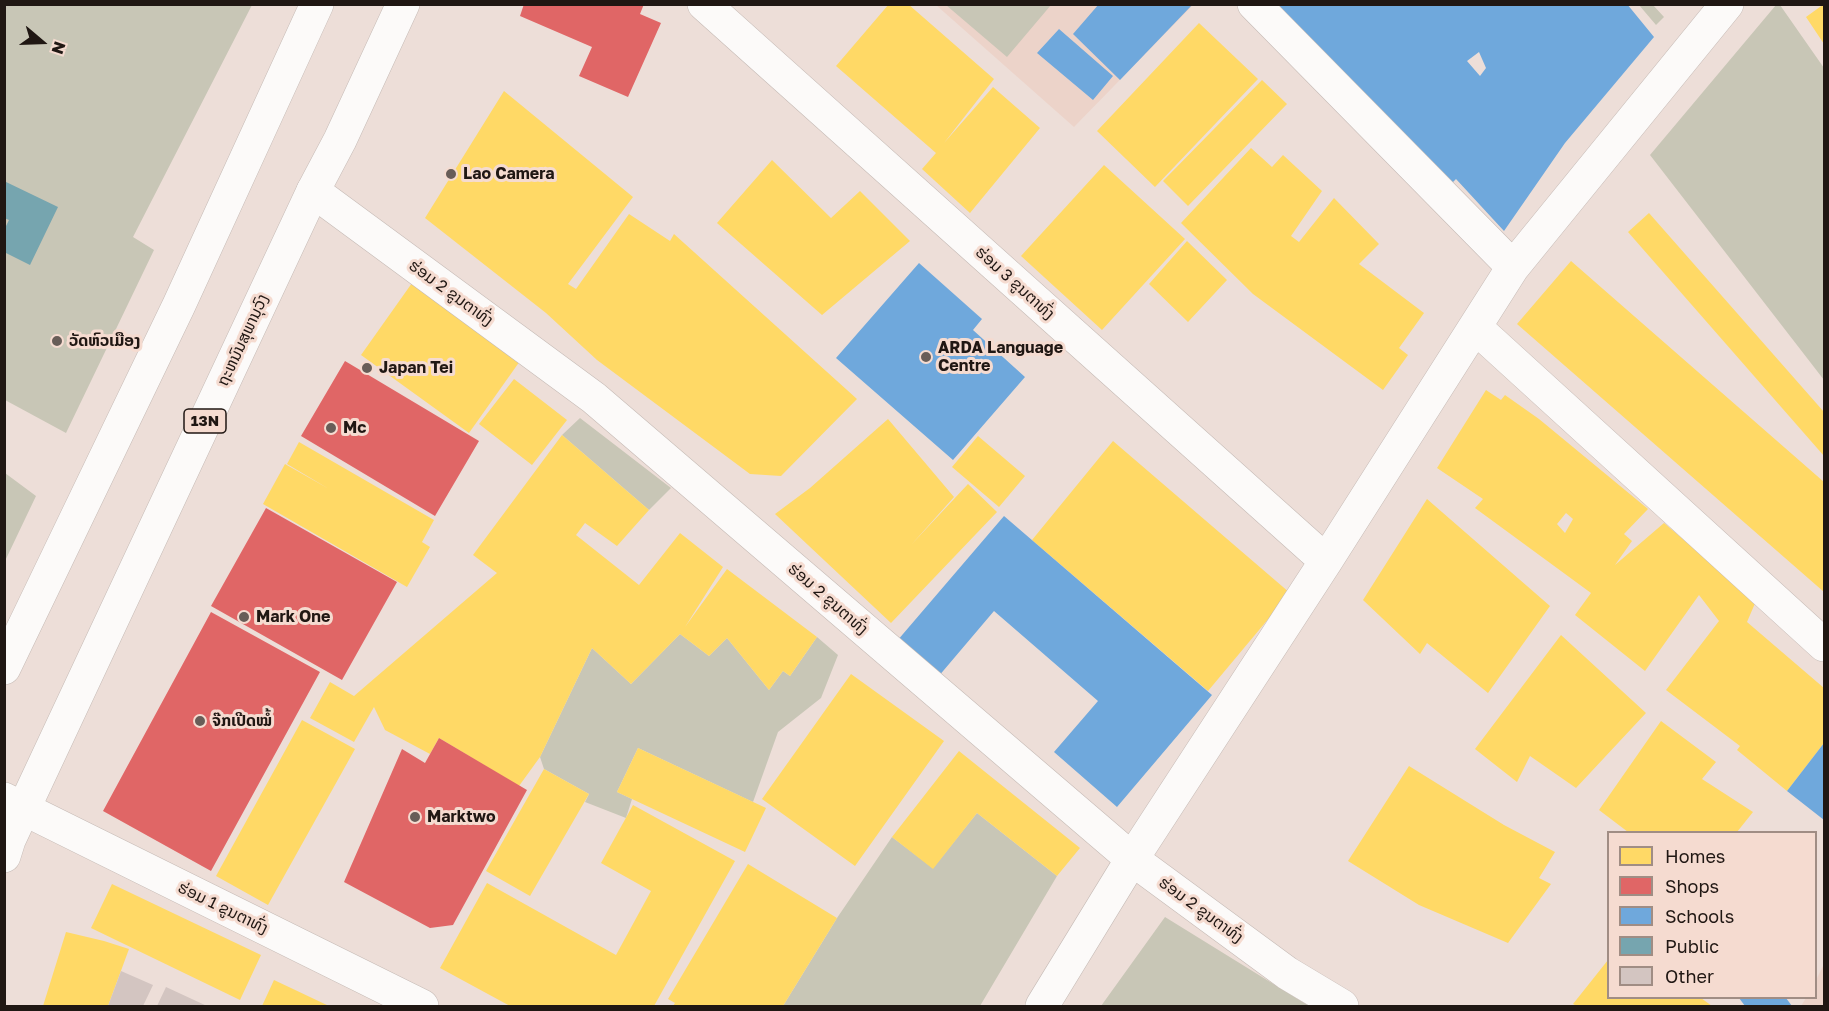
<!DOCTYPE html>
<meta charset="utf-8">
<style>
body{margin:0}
#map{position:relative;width:1829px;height:1011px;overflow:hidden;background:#edded8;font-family:"Golos Text",sans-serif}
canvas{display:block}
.frame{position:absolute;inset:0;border:6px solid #201713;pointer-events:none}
.legend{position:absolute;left:1607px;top:831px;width:210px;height:168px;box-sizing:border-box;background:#f5dbd0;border:2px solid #a08d84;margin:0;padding:8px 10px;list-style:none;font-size:18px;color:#201713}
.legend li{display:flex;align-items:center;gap:12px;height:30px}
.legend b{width:30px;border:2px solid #a08d84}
.north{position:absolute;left:12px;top:12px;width:60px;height:60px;-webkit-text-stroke:4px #f5dbd0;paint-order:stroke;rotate:109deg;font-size:16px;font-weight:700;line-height:24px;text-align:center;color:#201713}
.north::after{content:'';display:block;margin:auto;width:21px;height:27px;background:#201713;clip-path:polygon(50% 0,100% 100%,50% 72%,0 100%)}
</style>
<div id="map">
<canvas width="1829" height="1011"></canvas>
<div class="frame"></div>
<ul class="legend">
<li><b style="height:16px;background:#ffd966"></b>Homes</li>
<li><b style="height:16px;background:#e06666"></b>Shops</li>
<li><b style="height:16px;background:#6fa8dc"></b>Schools</li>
<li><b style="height:16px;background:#76a5af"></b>Public</li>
<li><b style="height:16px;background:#d3c5c1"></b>Other</li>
</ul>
<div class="north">N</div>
</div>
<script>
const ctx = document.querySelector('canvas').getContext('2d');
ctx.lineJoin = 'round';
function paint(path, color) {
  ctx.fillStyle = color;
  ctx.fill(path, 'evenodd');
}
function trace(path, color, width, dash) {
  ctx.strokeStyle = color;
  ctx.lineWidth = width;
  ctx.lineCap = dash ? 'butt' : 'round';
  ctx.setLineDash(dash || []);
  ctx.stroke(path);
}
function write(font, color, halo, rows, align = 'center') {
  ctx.font = font + ' "Golos Text","Noto Sans Lao",sans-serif';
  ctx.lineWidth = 6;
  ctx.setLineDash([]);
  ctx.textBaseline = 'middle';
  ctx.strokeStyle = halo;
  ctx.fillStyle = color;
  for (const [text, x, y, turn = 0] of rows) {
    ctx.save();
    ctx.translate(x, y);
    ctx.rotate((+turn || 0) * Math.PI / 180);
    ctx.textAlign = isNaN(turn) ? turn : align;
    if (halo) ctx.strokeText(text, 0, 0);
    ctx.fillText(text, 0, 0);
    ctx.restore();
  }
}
paint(new Path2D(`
 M 936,5 L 1193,5 L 1074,127 Z
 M 1824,964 L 1824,1006 L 1801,1006 L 1806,998 L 1816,998 L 1816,980 Z`), '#ecd3c9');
paint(new Path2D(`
 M 4,5 L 252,5 L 133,237 L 154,250 L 66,433 L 5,400 Z
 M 946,5 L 1051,5 L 1007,57 Z
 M 1639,5 L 1653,5 L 1664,17 L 1656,25 Z
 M 1776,5 L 1780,5 L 1824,68 L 1824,380 L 1650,155 Z
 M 580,418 L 671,488 L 649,510 L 562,435 Z
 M 5,473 L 36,496 L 5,561 Z
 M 680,634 L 709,656 L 727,638 L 769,690 L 783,671 L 790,676 L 817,637 L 838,655 L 821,698 L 778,732 L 753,802 L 638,748 L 617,792 L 632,799 L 626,818 L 585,802 L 589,794 L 544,769 L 540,757 L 592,648 L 631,684 Z
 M 977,813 L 1057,876 L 980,1006 L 783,1006 L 837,918 L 892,837 L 933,868 Z
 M 1165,917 L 1309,1006 L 1101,1006 Z`), '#c8c6b6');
paint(new Path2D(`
 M 889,4 L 908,4 L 994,79 L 944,143 L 993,87 L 1040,128 L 970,213 L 922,169 L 936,153 L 836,66 Z
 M 1824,4 L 1824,44 L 1806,17 Z
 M 1199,23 L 1258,79 L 1155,187 L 1097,131 Z
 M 1262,80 L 1287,104 L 1188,206 L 1163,181 Z
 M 504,91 L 633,197 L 568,284 L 576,289 L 629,214 L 670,241 L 674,234 L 857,399 L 781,476 L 750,474 L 597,360 L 546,313 L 425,218 Z
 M 1251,148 L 1272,167 L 1283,155 L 1322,191 L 1291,236 L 1299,242 L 1334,198 L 1379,244 L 1359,264 L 1424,313 L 1399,348 L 1408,355 L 1383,390 L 1253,294 L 1181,223 Z
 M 772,160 L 831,218 L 860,191 L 910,241 L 822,315 L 717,223 Z
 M 1104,165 L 1185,239 L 1102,330 L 1021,256 Z
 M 1649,213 L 1824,412 L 1824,456 L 1628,232 Z
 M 1187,241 L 1227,280 L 1188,322 L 1149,284 Z
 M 1571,261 L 1824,482 L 1824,592 L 1517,324 Z
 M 412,283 L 520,361 L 469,433 L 361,355 Z
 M 514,379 L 567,420 L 532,465 L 479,424 Z
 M 1486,390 L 1501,400 L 1505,395 L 1539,419 L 1648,509 L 1624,534 L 1632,541 L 1615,565 L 1664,523 L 1756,601 L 1747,622 L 1824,688 L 1824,743 L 1787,791 L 1737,750 L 1740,746 L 1666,690 L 1719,621 L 1699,595 L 1645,671 L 1575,615 L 1591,593 L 1475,508 L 1483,499 L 1437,468 ZM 1566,513 L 1573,519 L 1565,533 L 1557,524 Z
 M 888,419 L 954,497 L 911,545 L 968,484 L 997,512 L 891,623 L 775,514 L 810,488 Z
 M 562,435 L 649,510 L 617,546 L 585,523 L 576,535 L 639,585 L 680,533 L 723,567 L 685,627 L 727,569 L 817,637 L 790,676 L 783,671 L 769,690 L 727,638 L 709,656 L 680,634 L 631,684 L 592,648 L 540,757 L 519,786 L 439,738 L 430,754 L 385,730 L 374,707 L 354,742 L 310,718 L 330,682 L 354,696 L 497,573 L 473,555 Z
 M 978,436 L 1025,476 L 999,507 L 952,467 Z
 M 1113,441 L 1290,593 L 1208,691 L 1032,540 Z
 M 299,442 L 434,520 L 422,542 L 430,547 L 407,587 L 263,504 L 285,464 L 329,489 L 287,464 Z
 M 1427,499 L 1550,606 L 1488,693 L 1427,643 L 1420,654 L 1363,600 Z
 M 1561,635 L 1646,713 L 1576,788 L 1530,756 L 1517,782 L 1475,749 Z
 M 851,674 L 944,741 L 855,866 L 762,799 Z
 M 302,720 L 355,749 L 268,905 L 216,876 Z
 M 1661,721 L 1716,762 L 1702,779 L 1753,812 L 1737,832 L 1628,832 L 1599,810 Z
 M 638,748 L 766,808 L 745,852 L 617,792 Z
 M 959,751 L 1080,848 L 1057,876 L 977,813 L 933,869 L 892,837 Z
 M 1409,766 L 1504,825 L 1555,852 L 1539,878 L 1551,884 L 1508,943 L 1419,905 L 1348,861 Z
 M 544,769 L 589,794 L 530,896 L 486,871 Z
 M 633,805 L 735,861 L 654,1006 L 510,1006 L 440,968 L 487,883 L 616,955 L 651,891 L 601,863 Z
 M 748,864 L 837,918 L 783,1006 L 673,1006 L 675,1003 L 668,999 Z
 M 112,884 L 261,955 L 240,1000 L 91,928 Z
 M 66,932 L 104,941 L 129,949 L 108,1006 L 43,1006 Z
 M 1608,960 L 1608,998 L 1701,998 L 1712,1006 L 1577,1006 L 1573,1004 Z
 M 274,980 L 329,1006 L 262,1006 Z`), '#ffd966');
paint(new Path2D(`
 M 524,4 L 644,4 L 640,14 L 661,23 L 628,97 L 579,76 L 592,47 L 520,16 Z
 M 345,361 L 479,441 L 435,516 L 301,436 Z
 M 266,508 L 397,582 L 342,680 L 211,606 Z
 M 211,612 L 320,672 L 211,871 L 103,811 Z
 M 439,738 L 527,790 L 453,925 L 430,928 L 344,882 L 402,749 L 425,763 Z`), '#e06666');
paint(new Path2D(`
 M 1099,4 L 1193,4 L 1120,80 L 1073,34 Z
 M 1262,4 L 1627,4 L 1654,37 L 1565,143 L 1504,231 L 1456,179 L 1445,190 ZM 1479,52 L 1486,68 L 1480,76 L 1467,61 Z
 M 1059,29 L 1113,76 L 1093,100 L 1037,53 Z
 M 919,263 L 982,319 L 973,330 L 1025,377 L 953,460 L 836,358 Z
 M 1004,516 L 1212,695 L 1117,807 L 1054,752 L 1098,701 L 994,611 L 938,677 L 897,641 Z
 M 1824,743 L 1824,820 L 1787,791 Z
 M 1739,998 L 1786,998 L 1792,1006 L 1745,1006 Z`), '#6fa8dc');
paint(new Path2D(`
 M 4,181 L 58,207 L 30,265 L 4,252 L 4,230 L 9,220 L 4,218 Z`), '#76a5af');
paint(new Path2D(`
 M 121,971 L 153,985 L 143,1006 L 108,1006 Z
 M 166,987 L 207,1006 L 157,1006 Z`), '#d3c5c1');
const street = new Path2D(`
 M 704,4 L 1326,561
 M 1254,4 L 1513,267
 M 313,191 L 594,398 L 1132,859 L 1287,973 L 1342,1006
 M 1475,327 L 1824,645
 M 4,799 L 422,1006
 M 1042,1006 L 1132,859 L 1326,561 L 1513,267 L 1727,4`);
const highway = new Path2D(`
 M 4,668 L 179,305 L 317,4
 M 4,856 L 9,840 L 23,810 L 313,191 L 340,140 L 403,4`);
trace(street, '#c5bab5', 34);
trace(highway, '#c5bab5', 34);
trace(street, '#fcfaf9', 33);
trace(highway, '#fcfaf9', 33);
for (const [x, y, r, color] of [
 [451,174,6,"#685d58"],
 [57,341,6,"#685d58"],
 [926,357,6,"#685d58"],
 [367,368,6,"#685d58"],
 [331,428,6,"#685d58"],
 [244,617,6,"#685d58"],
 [200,721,6,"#685d58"],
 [415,817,6,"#685d58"]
]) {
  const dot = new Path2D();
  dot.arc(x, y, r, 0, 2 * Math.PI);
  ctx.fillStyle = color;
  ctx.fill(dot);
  trace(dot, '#f5dbd0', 2);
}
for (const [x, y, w] of [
 [205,421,42]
]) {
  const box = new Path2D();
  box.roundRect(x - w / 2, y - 12, w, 24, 4.5);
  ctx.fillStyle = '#f5dbd0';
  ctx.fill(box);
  trace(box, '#201713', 1.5);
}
write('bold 15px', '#201713', null, [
 ["13N",205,421]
]);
write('bold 16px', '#201713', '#f5dbd0', [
 ["Lao Camera",463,174],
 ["ວັດຫົວເມືອງ",69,341],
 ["ARDA Language",938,348],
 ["Centre",938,366],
 ["Japan Tei",379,368],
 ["Mc",343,428],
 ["Mark One",256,617],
 ["ຈ໊ກເປີດໝ້ໍ",212,721],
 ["Marktwo",427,817]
], 'left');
write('16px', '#201713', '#f5dbd0', [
 ["ຮ່ອມ 3 ຂູນຕາທົ່ງ",1015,283,42],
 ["ຮ່ອມ 2 ຂູນຕາທົ່ງ",451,293,36],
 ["ຖະຫນົນສຸພານຸວົງ",243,340,-65],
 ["ຮ່ອມ 2 ຂູນຕາທົ່ງ",828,599,41],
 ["ຮ່ອມ 1 ຂູນຕາທົ່ງ",223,908,26],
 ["ຮ່ອມ 2 ຂູນຕາທົ່ງ",1201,910,36]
]);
</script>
